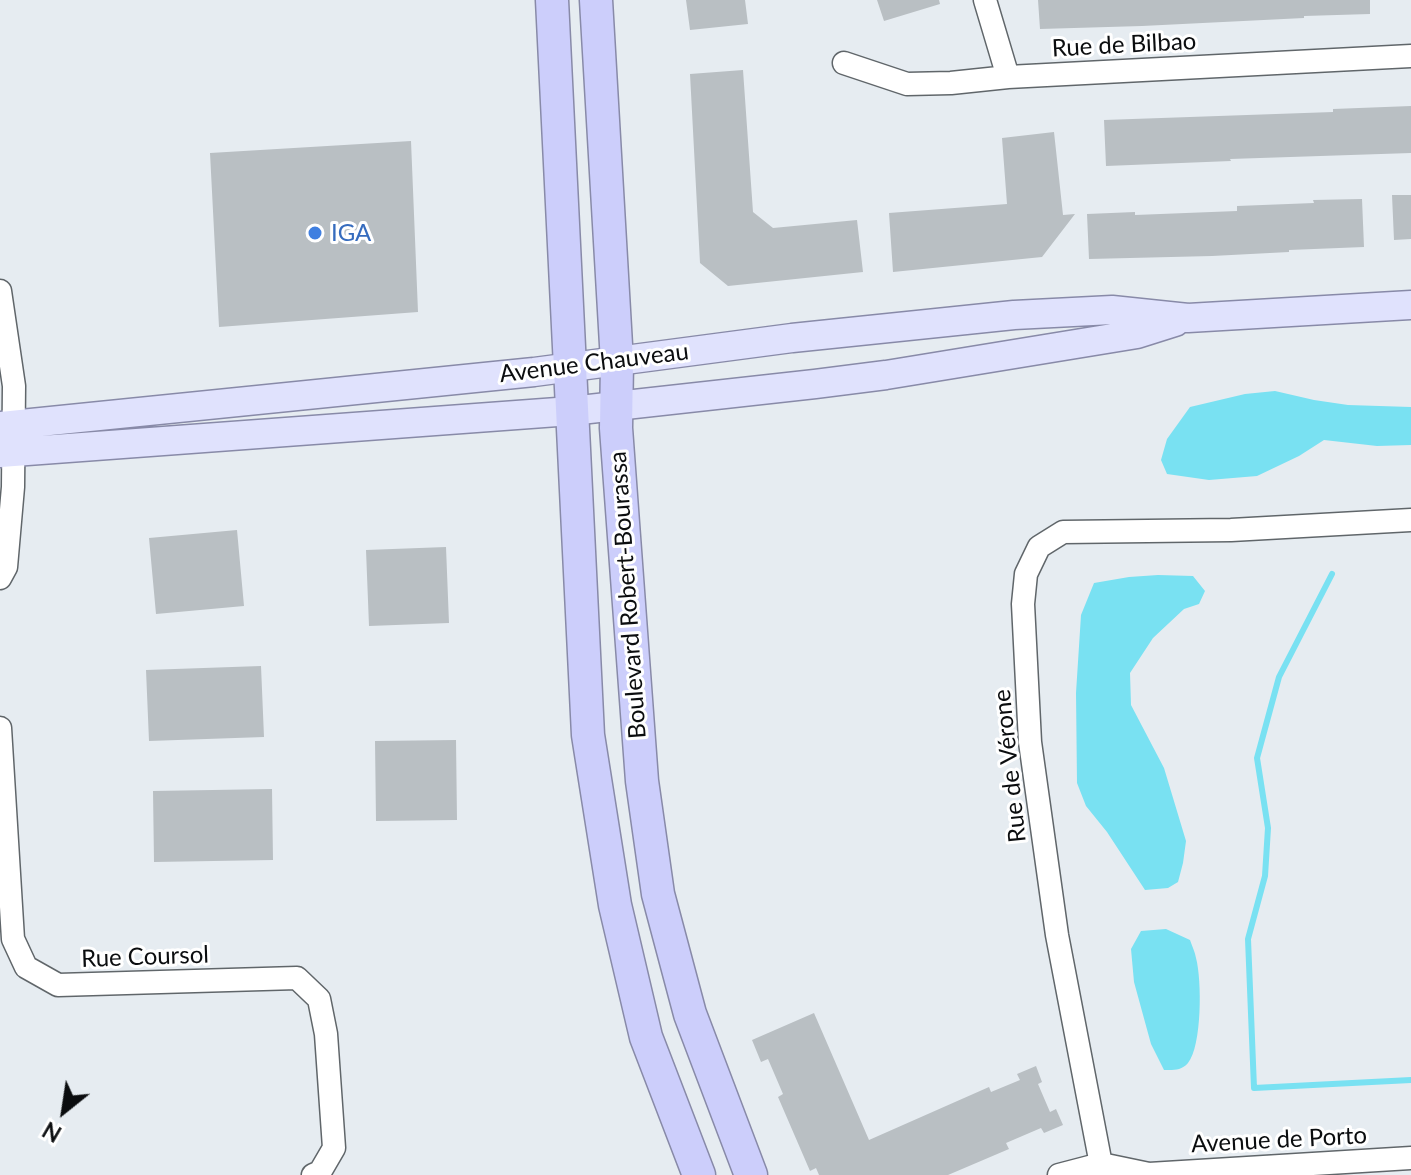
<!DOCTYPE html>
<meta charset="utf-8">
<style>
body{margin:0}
#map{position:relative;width:1411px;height:1175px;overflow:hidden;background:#e6ecf1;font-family:Lato,sans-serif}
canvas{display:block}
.north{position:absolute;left:24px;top:1071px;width:80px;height:80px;-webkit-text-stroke:6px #fff;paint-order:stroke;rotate:210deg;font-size:22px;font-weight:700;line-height:32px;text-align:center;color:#0b0d0f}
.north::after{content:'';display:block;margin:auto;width:28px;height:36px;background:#0b0d0f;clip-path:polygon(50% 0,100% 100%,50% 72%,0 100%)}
</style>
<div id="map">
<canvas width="1411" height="1175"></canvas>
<div class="north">N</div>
</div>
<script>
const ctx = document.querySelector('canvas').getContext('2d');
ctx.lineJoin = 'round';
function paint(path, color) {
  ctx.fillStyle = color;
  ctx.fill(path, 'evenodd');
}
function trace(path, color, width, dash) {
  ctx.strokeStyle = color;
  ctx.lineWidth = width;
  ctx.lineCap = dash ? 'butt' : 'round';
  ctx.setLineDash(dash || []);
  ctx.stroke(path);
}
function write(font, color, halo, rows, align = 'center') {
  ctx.font = font + ' Lato,sans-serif';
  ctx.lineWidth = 6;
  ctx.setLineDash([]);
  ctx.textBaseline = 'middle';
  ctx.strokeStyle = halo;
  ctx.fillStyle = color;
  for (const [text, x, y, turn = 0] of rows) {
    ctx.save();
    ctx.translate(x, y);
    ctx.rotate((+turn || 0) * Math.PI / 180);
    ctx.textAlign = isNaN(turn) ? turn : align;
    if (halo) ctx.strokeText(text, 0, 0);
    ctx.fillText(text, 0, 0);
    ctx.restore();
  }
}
paint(new Path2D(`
 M 1275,391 L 1314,400 L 1348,405 L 1411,407 L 1411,445 L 1377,446 L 1324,440 L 1299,456 L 1257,476 L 1209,480 L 1167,474 L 1161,460 L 1167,439 L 1190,407 L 1245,394 Z
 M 1158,575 L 1193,576 L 1205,591 L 1199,604 L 1184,609 L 1153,638 L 1130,673 L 1131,705 L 1164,768 L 1186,841 L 1183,863 L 1178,882 L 1168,888 L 1145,890 L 1107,832 L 1086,806 L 1077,783 L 1076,693 L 1081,615 L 1094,583 L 1129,577 Z
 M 1166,929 L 1190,940 C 1192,946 1195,952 1196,958 C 1202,980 1202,1046 1188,1063 C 1181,1071 1173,1070 1164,1070 L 1151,1044 L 1134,982 L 1131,949 L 1141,931 Z`), '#79e1f2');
trace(new Path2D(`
 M 1332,574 L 1279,677 L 1257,758 L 1268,828 L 1265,876 L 1248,939 L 1254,1088 L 1411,1080`), '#79e1f2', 6);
paint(new Path2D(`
 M 686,0 L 745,0 L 748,24 L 690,30 Z
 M 877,0 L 939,0 L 940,4 L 884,21 Z
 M 1038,0 L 1370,0 L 1370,14 L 1304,16 L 1304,18 L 1142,26 L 1040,29 Z
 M 743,70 L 753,212 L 773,228 L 857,220 L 863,272 L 728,286 L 700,263 L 690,74 Z
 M 1411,106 L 1411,153 L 1230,159 L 1231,161 L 1106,166 L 1104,120 L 1333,112 L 1333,109 Z
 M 1054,132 L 1063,215 L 1075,214 L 1042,257 L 893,272 L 889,213 L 1007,204 L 1002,138 Z
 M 411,141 L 418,312 L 219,327 L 210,153 Z
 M 1392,195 L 1411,195 L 1411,239 L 1394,240 Z
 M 1362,199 L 1364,247 L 1289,250 L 1289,252 L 1212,256 L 1089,259 L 1087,214 L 1135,212 L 1135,215 L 1237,211 L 1237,206 L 1314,203 L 1313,200 Z
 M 237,530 L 244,606 L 156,614 L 149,538 Z
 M 446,547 L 449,623 L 369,626 L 366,550 Z
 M 261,666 L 264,737 L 149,741 L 146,670 Z
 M 456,740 L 457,820 L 376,821 L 375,741 Z
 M 272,789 L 273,860 L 154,862 L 153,791 Z
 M 814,1013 L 869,1140 L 989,1087 L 991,1092 L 1020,1080 L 1017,1074 L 1036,1066 L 1042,1082 L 1038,1084 L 1050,1112 L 1056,1109 L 1063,1125 L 1044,1133 L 1041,1128 L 1006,1143 L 1009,1149 L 948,1175 L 819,1175 L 816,1168 L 810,1171 L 778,1097 L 783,1094 L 768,1059 L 761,1062 L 752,1040 Z`), '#b9bfc3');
const minor = new Path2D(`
 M 985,0 L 1008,77
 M 844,63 L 907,84 L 951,83 L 1008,77 L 1411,56
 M 0,291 L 14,386 L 13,487 L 6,567 L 0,578
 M 0,728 L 13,939 L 26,967 L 58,985 L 297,978 L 319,999 L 326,1034 L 334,1148 L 320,1172 L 313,1175
 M 1059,1175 L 1101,1164 L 1149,1174 L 1411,1158
 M 1103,1175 L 1057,935 L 1030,742 L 1023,604 L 1026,574 L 1039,547 L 1063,532 L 1231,530 L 1411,520`);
const major = new Path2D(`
 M 0,426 L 534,372 L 792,338 L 1014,315 L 1112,310 L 1188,318 L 1411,305
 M 0,453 L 571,411 L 815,384 L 886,375 L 1137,334 L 1175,322`);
const highway = new Path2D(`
 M 552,0 L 588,735 L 615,905 L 646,1037 L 699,1175
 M 596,0 L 617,362 L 616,428 L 642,781 L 658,894 L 690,1014 L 751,1175`);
trace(minor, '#60666a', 25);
trace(major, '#888aa8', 31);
trace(highway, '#888aa8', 35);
trace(minor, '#fff', 22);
trace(major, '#e0e2fd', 28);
trace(highway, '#cccefb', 32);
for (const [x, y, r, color] of [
 [315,233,8,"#3f7fe0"]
]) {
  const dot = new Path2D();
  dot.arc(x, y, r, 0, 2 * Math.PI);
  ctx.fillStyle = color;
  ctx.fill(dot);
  trace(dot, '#fff', 3);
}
write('24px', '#0b0d0f', '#fff', [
 ["Rue de Bilbao",1124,45,-3],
 ["Avenue Chauveau",594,363,-7],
 ["Boulevard Robert-Bourassa",628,595,-94],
 ["Rue de Vérone",1010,766,-96],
 ["Rue Coursol",145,957,-2],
 ["Avenue de Porto",1279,1140,-3]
]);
write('24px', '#366cbe', '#fff', [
 ["IGA",331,233]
], 'left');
</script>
